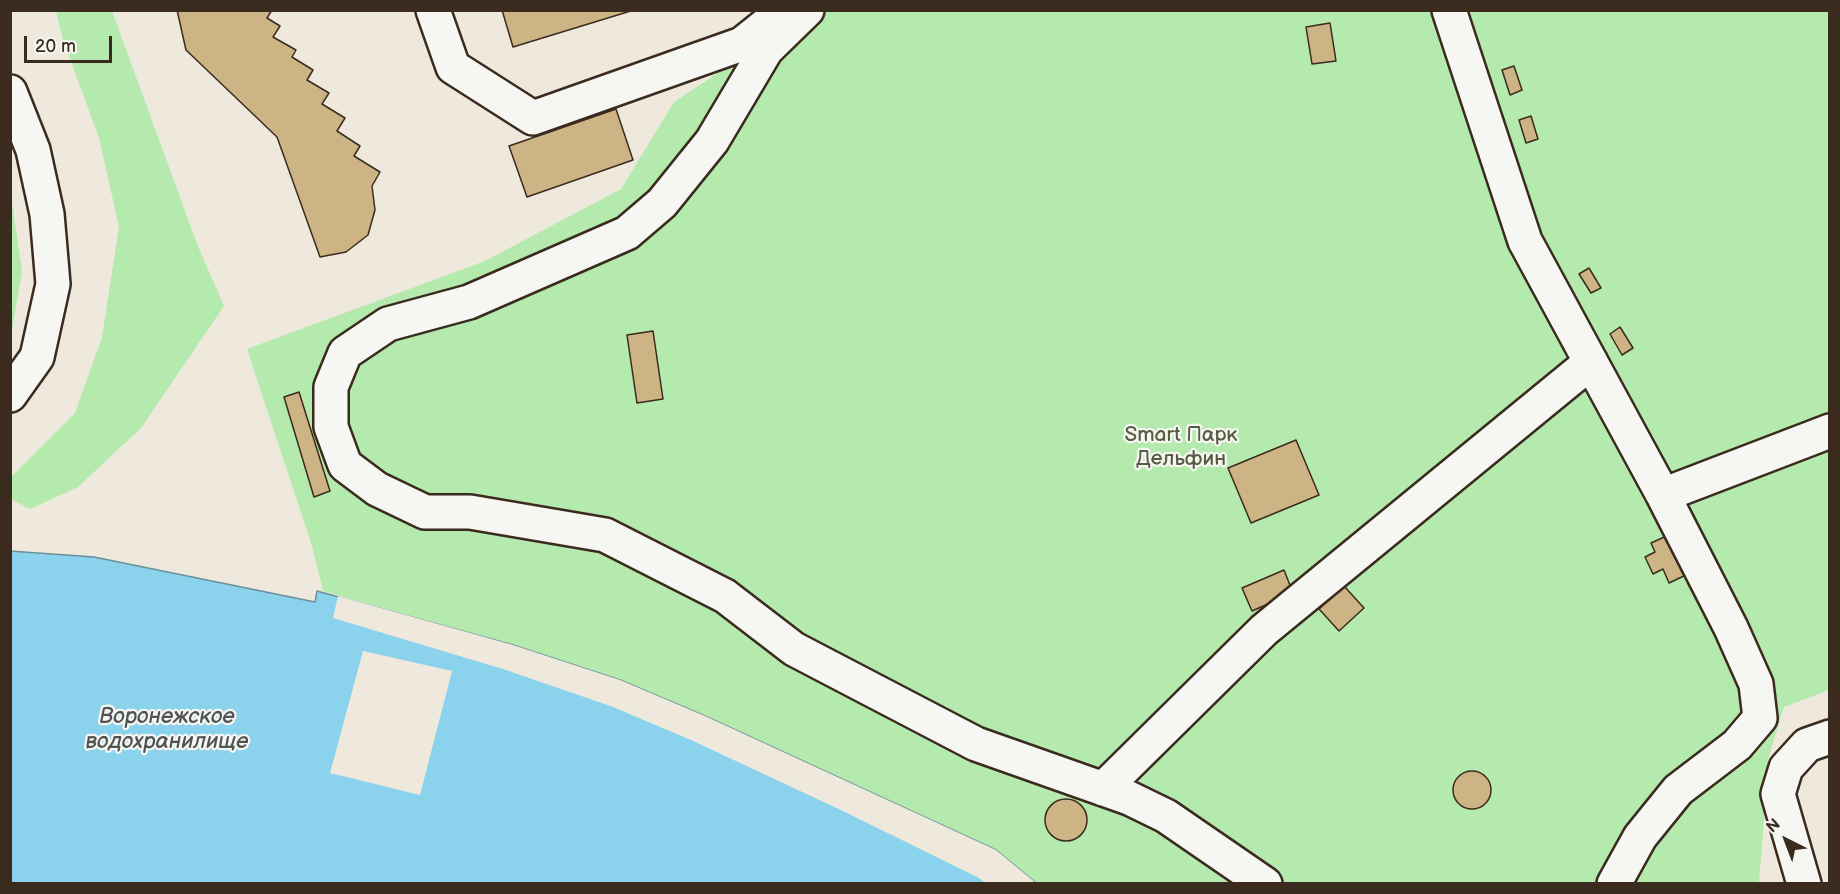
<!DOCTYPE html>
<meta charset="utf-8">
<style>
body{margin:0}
#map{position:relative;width:1840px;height:894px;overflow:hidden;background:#eee9dc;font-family:"Balsamiq Sans",sans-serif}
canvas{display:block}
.frame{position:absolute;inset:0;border:12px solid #3b2a1e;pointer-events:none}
.north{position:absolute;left:1756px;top:810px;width:60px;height:60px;-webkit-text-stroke:4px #f6f6f2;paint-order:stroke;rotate:318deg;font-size:16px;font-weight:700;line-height:24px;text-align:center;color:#3b2a1e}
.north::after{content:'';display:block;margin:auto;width:21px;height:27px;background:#3b2a1e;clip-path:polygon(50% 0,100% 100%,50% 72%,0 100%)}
.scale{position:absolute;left:24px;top:36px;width:88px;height:27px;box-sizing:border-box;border:3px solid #3b2a1e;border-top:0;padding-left:8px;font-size:18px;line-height:21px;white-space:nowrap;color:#3b2a1e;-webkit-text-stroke:4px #f6f6f2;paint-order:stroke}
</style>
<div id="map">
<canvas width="1840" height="894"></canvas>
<div class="frame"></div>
<div class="north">N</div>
<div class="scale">20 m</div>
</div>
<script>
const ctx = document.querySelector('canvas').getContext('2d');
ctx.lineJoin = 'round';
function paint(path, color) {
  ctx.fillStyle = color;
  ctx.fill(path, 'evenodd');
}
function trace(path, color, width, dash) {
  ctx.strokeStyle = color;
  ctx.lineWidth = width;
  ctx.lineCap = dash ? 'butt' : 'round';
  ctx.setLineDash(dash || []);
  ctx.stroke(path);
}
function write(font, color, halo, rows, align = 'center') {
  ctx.font = font + ' "Balsamiq Sans",sans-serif';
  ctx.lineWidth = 4.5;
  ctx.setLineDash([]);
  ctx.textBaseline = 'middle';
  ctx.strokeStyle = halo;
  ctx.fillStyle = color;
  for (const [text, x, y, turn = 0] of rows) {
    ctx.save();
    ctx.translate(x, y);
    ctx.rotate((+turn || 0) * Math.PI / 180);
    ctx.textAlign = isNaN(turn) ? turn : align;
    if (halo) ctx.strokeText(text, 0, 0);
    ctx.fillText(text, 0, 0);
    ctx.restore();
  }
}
paint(new Path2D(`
 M 56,11 L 112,11 L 197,244 L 224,306 L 141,428 L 78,487 L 30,509 L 11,499 L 11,477 L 75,413 L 102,337 L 119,227 L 99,138 L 63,40 Z
 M 794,11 L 1829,11 L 1829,690 L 1784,707 L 1769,756 L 1759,883 L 1036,883 L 996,850 L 705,716 L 620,680 L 513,645 L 323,591 L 312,546 L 247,349 L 485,261 L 621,189 L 674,102 L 756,48 Z
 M 10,189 L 22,271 L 11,336 L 10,336 Z`), '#b4eaad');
const water = new Path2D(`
 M 10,551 L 94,557 L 315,602 L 317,591 L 513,645 L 620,680 L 705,716 L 996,850 L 1036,883 L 11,883 Z`);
paint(water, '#8bd2ec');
trace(water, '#6b8f9a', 1.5);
paint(new Path2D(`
 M 338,596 L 513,645 L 620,680 L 705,716 L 996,850 L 1036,883 L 985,883 L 979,878 L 845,812 L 691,740 L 613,707 L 506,670 L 333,618 Z
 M 363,651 L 452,671 L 420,795 L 330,773 Z`), '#eee9dc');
const building = new Path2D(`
 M 177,10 L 272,10 L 267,18 L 280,26 L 273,37 L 296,50 L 292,57 L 313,70 L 307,80 L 329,93 L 322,104 L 345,118 L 337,131 L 360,146 L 354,156 L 380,172 L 372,186 L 375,210 L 368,235 L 346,252 L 320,257 L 277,137 L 186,50 Z
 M 502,10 L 634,10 L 513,47 Z
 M 1330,23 L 1336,61 L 1312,64 L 1306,27 Z
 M 1514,66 L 1522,90 L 1510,95 L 1502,70 Z
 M 616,109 L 633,160 L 527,197 L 509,146 Z
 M 1531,116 L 1538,139 L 1526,143 L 1519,120 Z
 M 1589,268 L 1601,288 L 1591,293 L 1579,274 Z
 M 1620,327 L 1633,348 L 1622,355 L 1610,334 Z
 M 653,331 L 663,399 L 637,403 L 627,335 Z
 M 299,392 L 330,491 L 314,497 L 284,397 Z
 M 1296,440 L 1319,495 L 1251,523 L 1228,468 Z
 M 1671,534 L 1688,574 L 1669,583 L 1663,569 L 1653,574 L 1645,557 L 1655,552 L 1651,543 Z
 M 1284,570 L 1293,593 L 1252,611 L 1242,588 Z
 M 1344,586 L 1364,608 L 1339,631 L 1319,609 Z
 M1453 790a19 19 0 1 1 38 0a19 19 0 1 1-38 0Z
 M1045 820a21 21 0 1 1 42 0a21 21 0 1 1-42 0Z`);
paint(building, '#ccb484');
trace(building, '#3b2a1e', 1.5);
const minor = new Path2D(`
 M 433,10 L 453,67 L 533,118 L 742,44 L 776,17
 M 807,10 L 766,50 L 712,141 L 662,203 L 627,233 L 469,302 L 388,324 L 345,353 L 331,387 L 331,427 L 345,465 L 377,489 L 425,512 L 470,512 L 605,535 L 725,596 L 794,649 L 976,744 L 1129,798 L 1166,816 L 1265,884
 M 1449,10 L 1525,241 L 1663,495 L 1731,628 L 1756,684 L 1760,718 L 1737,745 L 1678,790 L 1640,837 L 1614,884
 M 10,92 L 33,150 L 47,214 L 53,284 L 37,357 L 10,395
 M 1663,495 L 1830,431
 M 1103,789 L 1264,630 L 1591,362
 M 1804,884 L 1778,794 L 1786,768 L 1807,745 L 1830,737`);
trace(minor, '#3b2a1e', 38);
trace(minor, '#f6f6f2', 33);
write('21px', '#595a42', '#f6f6f2', [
 ["Smart Парк",1181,436],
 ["Дельфин",1181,460]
]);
write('italic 22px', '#4f5452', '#f6f6f2', [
 ["Воронежское",167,717],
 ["водохранилище",167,742]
]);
</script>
